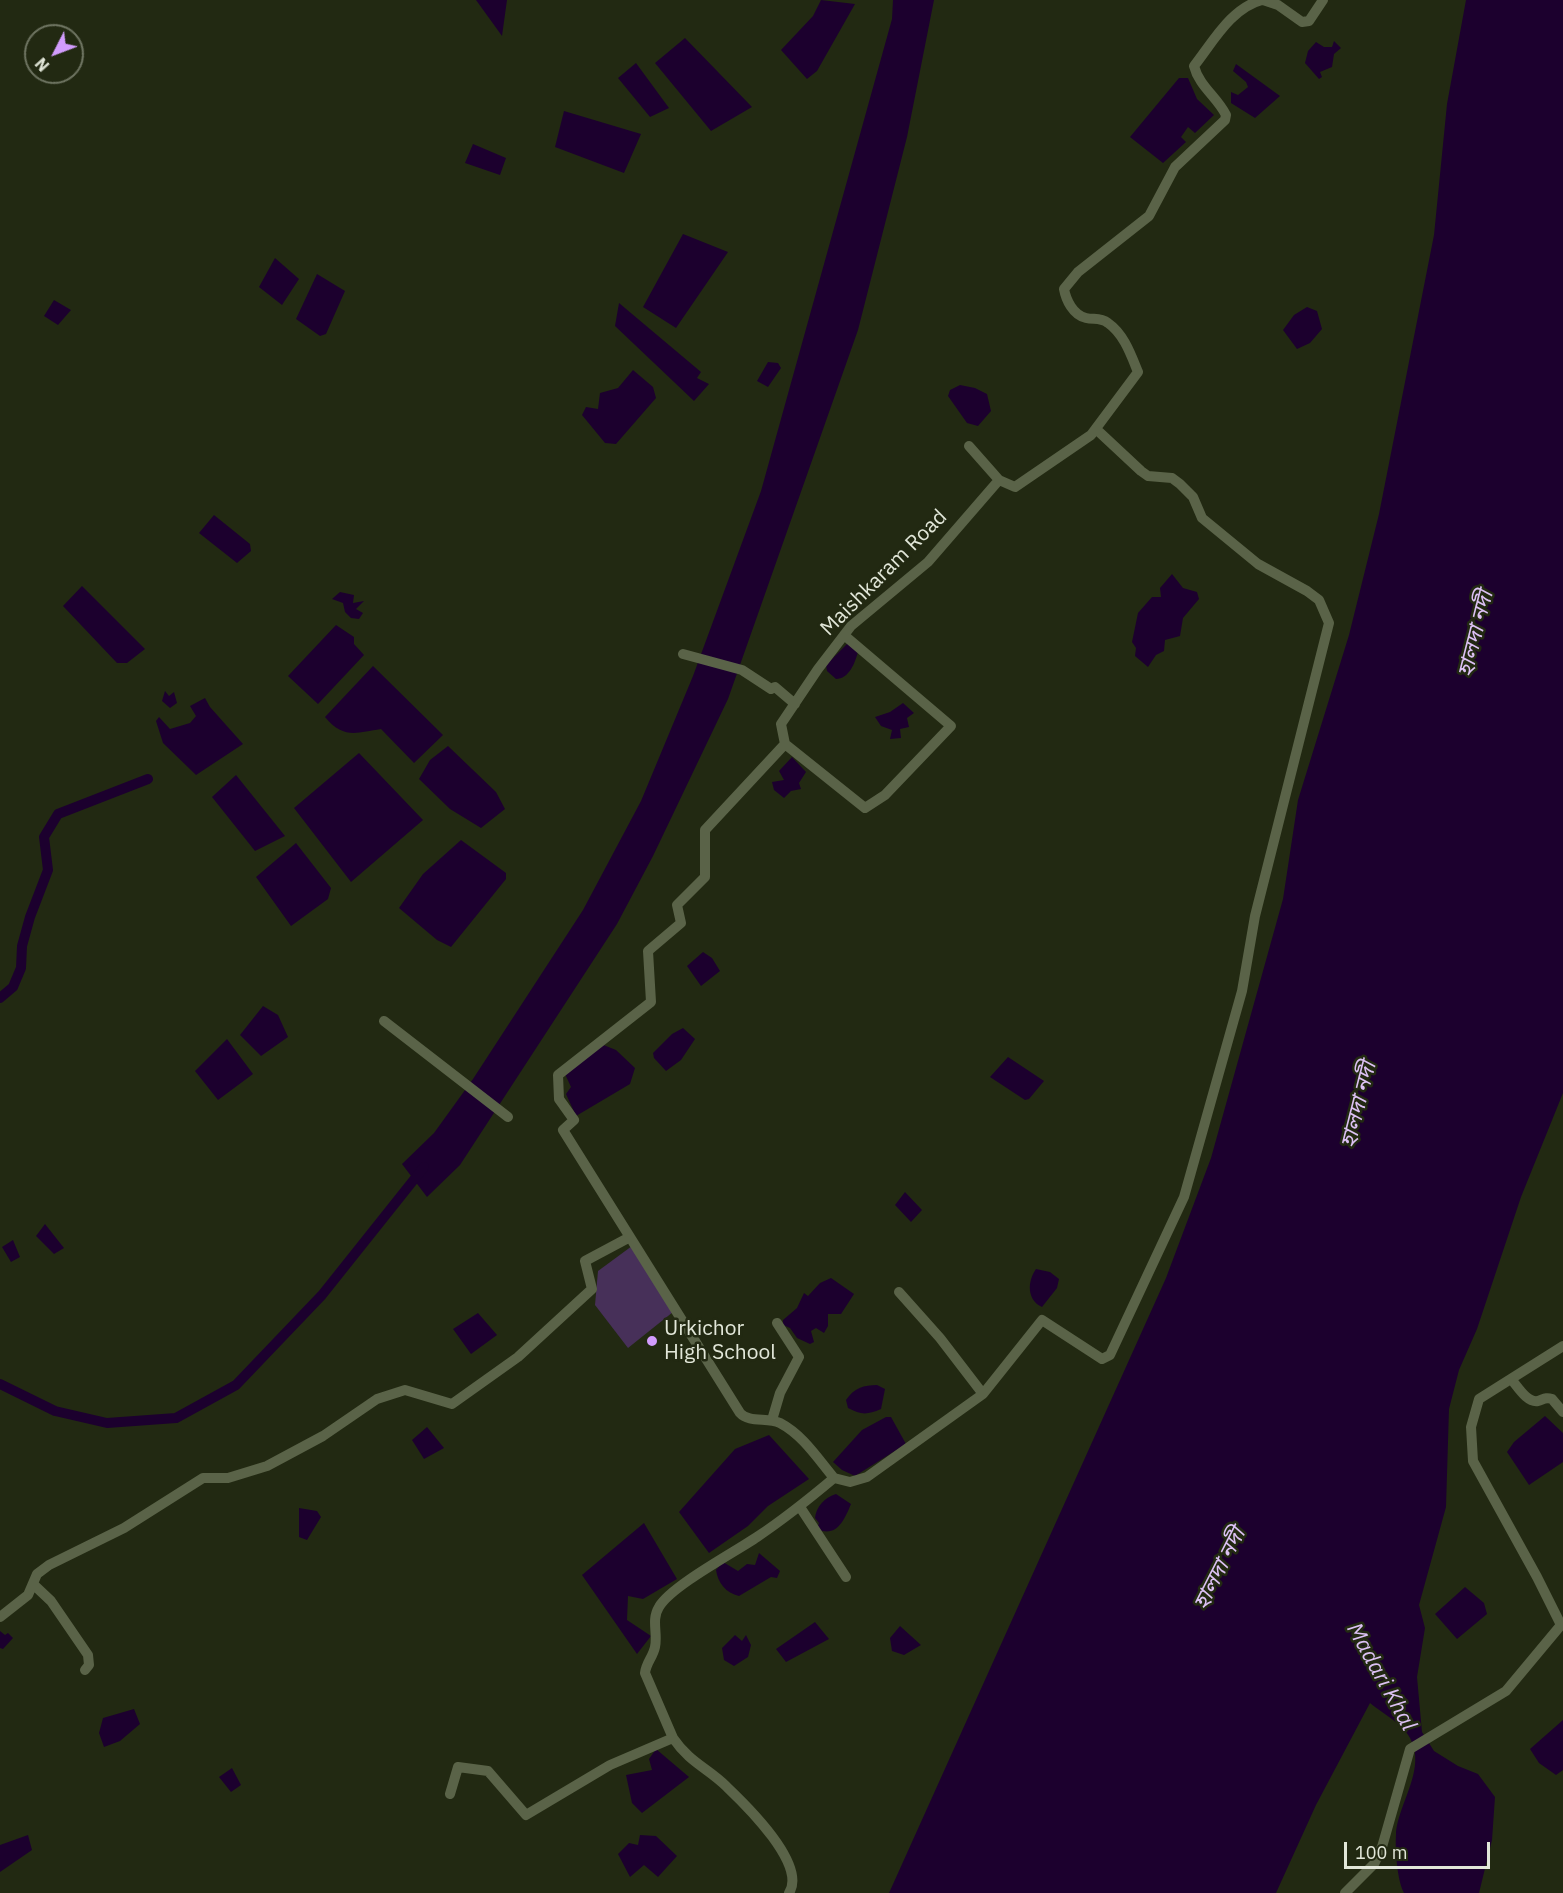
<!DOCTYPE html>
<meta charset="utf-8">
<style>
body{margin:0}
#map{position:relative;width:1563px;height:1893px;overflow:hidden;background:#222912;font-family:"IBM Plex Sans",sans-serif}
canvas{display:block}
.north{position:absolute;left:24px;top:24px;width:60px;height:60px;box-sizing:border-box;background:#222912;border:2px solid #6f7562;border-radius:50%;rotate:228deg;font-size:16px;font-weight:700;line-height:24px;text-align:center;color:#e2e7d9}
.north::after{content:'';display:block;margin:auto;width:21px;height:27px;background:#d29cfd;clip-path:polygon(50% 0,100% 100%,50% 72%,0 100%)}
.scale{position:absolute;left:1344px;top:1842px;width:146px;height:27px;box-sizing:border-box;border:3px solid #e2e7d9;border-top:0;padding-left:8px;font-size:18px;line-height:21px;white-space:nowrap;color:#e2e7d9;-webkit-text-stroke:4px #222912;paint-order:stroke}
</style>
<div id="map">
<canvas width="1563" height="1893"></canvas>
<div class="north">N</div>
<div class="scale">100 m</div>
</div>
<script>
const ctx = document.querySelector('canvas').getContext('2d');
ctx.lineJoin = 'round';
function paint(path, color) {
  ctx.fillStyle = color;
  ctx.fill(path, 'evenodd');
}
function trace(path, color, width, dash) {
  ctx.strokeStyle = color;
  ctx.lineWidth = width;
  ctx.lineCap = dash ? 'butt' : 'round';
  ctx.setLineDash(dash || []);
  ctx.stroke(path);
}
function write(font, color, halo, rows, align = 'center') {
  ctx.font = font + ' "IBM Plex Sans","Noto Sans Bengali",sans-serif';
  ctx.lineWidth = 5;
  ctx.setLineDash([]);
  ctx.textBaseline = 'middle';
  ctx.strokeStyle = halo;
  ctx.fillStyle = color;
  for (const [text, x, y, turn = 0] of rows) {
    ctx.save();
    ctx.translate(x, y);
    ctx.rotate((+turn || 0) * Math.PI / 180);
    ctx.textAlign = isNaN(turn) ? turn : align;
    if (halo) ctx.strokeText(text, 0, 0);
    ctx.fillText(text, 0, 0);
    ctx.restore();
  }
}
paint(new Path2D(`
 M 632,1246 L 673,1312 L 628,1348 L 595,1305 L 598,1271 Z`), '#473059');
paint(new Path2D(`
 M 476,0 L 507,0 L 502,36 Z
 M 821,0 L 855,4 L 817,71 L 807,79 L 781,50 L 813,16 Z
 M 893,0 L 934,0 L 907,137 L 858,330 L 728,699 L 653,856 L 617,924 L 460,1165 L 427,1197 L 402,1164 L 434,1133 L 473,1079 L 583,910 L 641,801 L 693,676 L 761,491 L 892,19 Z
 M 1466,0 L 1563,0 L 1563,1093 L 1521,1197 L 1477,1329 L 1459,1370 L 1449,1409 L 1446,1507 L 1419,1605 L 1425,1628 L 1417,1677 L 1422,1732 L 1434,1751 L 1458,1766 L 1478,1774 L 1495,1797 L 1492,1840 L 1479,1893 L 1404,1893 C 1397,1880 1395,1849 1396,1834 C 1398,1802 1431,1764 1406,1732 C 1397,1721 1381,1712 1370,1703 L 1316,1805 L 1276,1893 L 889,1893 L 1166,1278 L 1211,1158 L 1283,899 L 1298,800 L 1349,635 L 1379,514 L 1434,235 L 1447,104 Z
 M 685,38 L 752,107 L 711,131 L 655,63 Z
 M 1334,41 L 1341,48 L 1334,54 L 1332,67 L 1320,72 L 1322,77 L 1319,79 L 1305,63 L 1308,51 L 1316,42 L 1324,47 L 1332,47 Z
 M 636,63 L 669,108 L 650,117 L 618,78 Z
 M 1236,64 L 1280,96 L 1255,118 L 1231,103 L 1231,92 L 1238,95 L 1248,87 L 1246,82 L 1233,71 Z
 M 1179,78 L 1188,78 L 1197,99 L 1214,115 L 1195,133 L 1188,127 L 1181,137 L 1186,142 L 1163,163 L 1130,137 Z
 M 564,111 L 641,134 L 624,173 L 555,147 Z
 M 473,144 L 506,158 L 500,175 L 465,163 Z
 M 683,234 L 728,252 L 676,328 L 643,307 Z
 M 275,258 L 299,279 L 282,305 L 259,287 Z
 M 317,274 L 345,291 L 326,334 L 320,336 L 296,319 Z
 M 54,300 L 71,310 L 58,325 L 44,316 Z
 M 619,303 L 701,372 L 697,378 L 709,384 L 694,401 L 615,326 Z
 M 1307,307 L 1317,311 L 1322,329 L 1310,343 L 1297,349 L 1283,330 L 1294,315 Z
 M 768,362 L 778,363 L 781,368 L 768,387 L 757,381 Z
 M 633,370 L 653,387 L 656,398 L 616,444 L 605,443 L 582,415 L 586,407 L 598,409 L 600,393 L 618,388 Z
 M 960,385 L 975,388 L 987,394 L 991,411 L 978,426 L 967,423 L 948,396 L 950,390 Z
 M 214,515 L 250,544 L 251,551 L 237,563 L 199,533 Z
 M 1172,574 L 1183,588 L 1197,592 L 1199,599 L 1183,618 L 1180,636 L 1165,640 L 1164,651 L 1156,655 L 1148,667 L 1135,656 L 1136,648 L 1132,642 L 1138,613 L 1152,597 L 1161,597 L 1160,588 Z
 M 82,586 L 145,649 L 127,663 L 117,663 L 63,606 Z
 M 340,592 L 354,595 L 353,603 L 364,601 L 356,609 L 363,613 L 359,619 L 351,618 L 345,612 L 343,603 L 332,599 Z
 M 336,625 L 354,637 L 354,644 L 364,655 L 318,704 L 288,676 Z
 M 848,643 L 858,652 C 855,663 849,679 836,679 L 827,671 L 826,665 Z
 M 373,666 L 443,735 L 414,763 L 381,729 C 356,733 343,739 325,717 Z
 M 165,691 L 169,696 L 174,692 L 177,703 L 170,708 L 162,701 Z
 M 205,698 L 210,707 L 243,744 L 196,775 L 163,743 L 156,721 L 159,717 L 170,729 L 190,723 L 196,716 L 190,706 Z
 M 903,703 L 914,713 L 907,718 L 909,727 L 900,729 L 901,738 L 890,739 L 892,730 L 881,726 L 875,717 L 890,712 Z
 M 448,746 L 496,792 L 505,809 L 481,828 L 450,809 L 419,779 L 430,760 Z
 M 359,753 L 423,820 L 351,882 L 294,808 Z
 M 792,757 L 806,772 L 799,783 L 801,789 L 791,791 L 784,798 L 774,790 L 772,782 L 784,780 L 779,771 Z
 M 236,775 L 285,836 L 255,851 L 212,797 Z
 M 461,840 L 506,873 L 506,879 L 451,947 L 437,940 L 399,908 L 423,874 Z
 M 296,843 L 331,888 L 328,899 L 291,926 L 256,877 Z
 M 703,952 L 712,958 L 720,971 L 701,986 L 687,966 Z
 M 263,1006 L 278,1015 L 288,1037 L 261,1056 L 240,1035 Z
 M 683,1028 L 695,1039 L 681,1060 L 666,1071 L 654,1058 L 653,1053 L 672,1034 Z
 M 227,1039 L 253,1074 L 218,1100 L 195,1071 Z
 M 601,1044 L 616,1050 L 635,1068 L 630,1084 L 576,1116 L 566,1094 L 571,1087 L 565,1074 Z
 M 1008,1057 L 1044,1081 L 1029,1099 L 1025,1100 L 990,1077 Z
 M 905,1192 L 922,1210 L 911,1222 L 895,1205 Z
 M 45,1224 L 64,1248 L 54,1254 L 36,1236 Z
 M 13,1240 L 20,1257 L 11,1262 L 2,1247 Z
 M 1036,1269 L 1050,1272 L 1059,1279 L 1057,1288 L 1042,1307 C 1027,1300 1027,1282 1036,1269 Z
 M 831,1278 L 854,1294 L 841,1314 L 828,1314 L 828,1326 L 824,1333 L 816,1328 L 811,1331 L 814,1342 L 810,1344 L 797,1338 L 790,1328 L 783,1325 L 783,1320 L 797,1308 L 804,1293 L 808,1296 L 820,1283 Z
 M 478,1313 L 497,1335 L 471,1354 L 453,1329 Z
 M 877,1385 L 885,1389 L 881,1409 C 867,1415 861,1415 848,1408 L 846,1400 C 854,1388 864,1385 877,1385 Z
 M 1545,1416 L 1563,1433 L 1563,1462 L 1529,1485 L 1507,1452 L 1514,1442 Z
 M 886,1417 L 891,1417 L 906,1444 L 855,1476 L 842,1470 L 833,1462 L 862,1430 Z
 M 427,1427 L 444,1448 L 424,1459 L 412,1440 Z
 M 769,1435 L 809,1479 L 768,1506 L 748,1526 L 709,1553 L 679,1512 L 735,1449 Z
 M 836,1494 L 851,1504 C 844,1521 836,1538 817,1529 L 819,1523 L 815,1518 C 816,1507 825,1497 836,1494 Z
 M 299,1508 L 317,1511 L 321,1517 L 307,1540 L 299,1537 Z
 M 644,1523 L 677,1579 L 643,1599 L 628,1596 L 627,1620 L 651,1636 L 637,1654 L 582,1575 Z
 M 759,1553 L 780,1571 L 777,1578 L 771,1577 L 739,1596 C 726,1593 718,1583 716,1570 L 723,1562 L 738,1571 L 747,1564 L 755,1565 Z
 M 1465,1587 L 1484,1603 L 1487,1614 L 1457,1639 L 1435,1614 Z
 M 815,1622 L 829,1639 L 786,1662 L 776,1649 Z
 M 900,1626 L 921,1645 L 904,1655 L 892,1651 L 890,1638 Z
 M 0,1631 L 5,1635 L 8,1633 L 13,1638 L 3,1649 L 0,1648 Z
 M 735,1635 L 742,1641 L 746,1635 L 751,1645 L 748,1657 L 734,1666 L 724,1660 L 722,1648 Z
 M 134,1709 L 140,1724 L 120,1741 L 104,1747 L 99,1733 L 103,1718 Z
 M 1563,1720 L 1563,1770 L 1556,1775 L 1539,1763 L 1530,1749 Z
 M 656,1749 L 689,1777 L 642,1813 L 632,1803 L 626,1775 L 652,1770 L 649,1759 Z
 M 232,1768 L 241,1785 L 231,1792 L 219,1777 Z
 M 28,1835 L 32,1850 L 0,1872 L 0,1845 Z
 M 640,1835 L 656,1836 L 677,1856 L 658,1877 L 644,1865 L 630,1877 L 618,1854 L 629,1843 L 638,1845 Z`), '#1c002e');
trace(new Path2D(`
 M 0,998 L 13,987 L 21,968 L 22,946 L 30,917 L 48,870 L 44,837 L 58,814 L 148,779
 M 0,1384 L 55,1411 L 107,1423 L 176,1418 L 236,1385 L 322,1295 L 424,1167`), '#1c002e', 10);
trace(new Path2D(`
 M 1263,0 L 1278,5 L 1302,22 L 1309,21 L 1323,0
 M 969,446 L 999,480
 M 683,654 L 742,670 L 771,689 L 775,687 L 795,704
 M 785,744 L 865,808 L 885,795 L 951,726 L 844,635
 M 384,1021 L 508,1117
 M 1511,1379 C 1518,1387 1527,1403 1538,1401 C 1544,1399 1546,1397 1552,1399 L 1563,1412
 M 983,1394 L 1042,1320 L 1102,1359 L 1110,1355 L 1184,1197 L 1242,991 L 1255,916 L 1329,623 L 1319,600 L 1307,591 L 1258,564 L 1202,518 L 1193,497 L 1180,484 L 1172,478 L 1148,476 L 1141,471 L 1096,429
 M 772,1420 L 780,1393 L 799,1357 L 777,1323
 M 834,1478 L 850,1482 L 867,1477 L 983,1394 L 940,1338 L 899,1292
 M 800,1507 L 846,1577
 M 33,1584 L 51,1601 L 88,1655 L 89,1665 L 85,1670
 M 0,1617 L 28,1595 L 37,1574 L 49,1565 L 124,1528 L 203,1478 L 228,1478 L 267,1466 L 323,1436 L 377,1399 L 405,1390 L 452,1404 L 518,1357 L 592,1289 L 585,1261 L 630,1237
 M 673,1738 C 690,1763 708,1768 727,1787 C 747,1806 807,1865 789,1893
 M 450,1794 L 458,1767 L 488,1771 L 526,1815 L 610,1765 L 673,1738 L 645,1673 C 646,1663 653,1657 655,1647 C 658,1633 651,1620 659,1607 C 671,1586 735,1552 757,1537 C 784,1519 809,1499 834,1478 C 818,1459 803,1435 780,1423 C 768,1417 749,1423 740,1413 L 563,1130 L 574,1120 L 559,1099 L 558,1075 L 651,1002 L 648,951 L 681,923 L 677,905 L 705,877 L 705,830 L 785,744 L 781,724 L 818,669 L 851,626 L 928,562 L 999,480 L 1015,487 L 1091,435 L 1138,372 C 1131,355 1124,334 1108,323 C 1100,317 1094,320 1086,318 C 1073,315 1066,300 1064,289 L 1078,272 L 1149,216 L 1175,167 L 1225,120 L 1226,115 C 1217,97 1199,86 1194,66 C 1213,42 1231,8 1262,0
 M 1345,1893 L 1374,1864 L 1382,1847 L 1410,1749 L 1506,1691 L 1561,1625 L 1537,1577 L 1473,1461 L 1471,1427 L 1479,1399 L 1563,1346`), '#5a6348', 10);
for (const [x, y, r, color] of [
 [652,1341,6,"#d29cfd"]
]) {
  const dot = new Path2D();
  dot.arc(x, y, r, 0, 2 * Math.PI);
  ctx.fillStyle = color;
  ctx.fill(dot);
  trace(dot, '#222912', 2);
}
write('21px', '#e2e7d9', '#222912', [
 ["Maishkaram Road",884,573,-45]
]);
write('21px', '#e2e7d9', '#222912', [
 ["Urkichor",664,1329],
 ["High School",664,1353]
], 'left');
write('italic 22px', '#dcc1f4', '#222912', [
 ["হালদা নদী",1476,634,-76],
 ["হালদা নদী",1359,1105,-76],
 ["হালদা নদী",1220,1569,-63],
 ["Madari Khal",1381,1677,61]
]);
</script>
